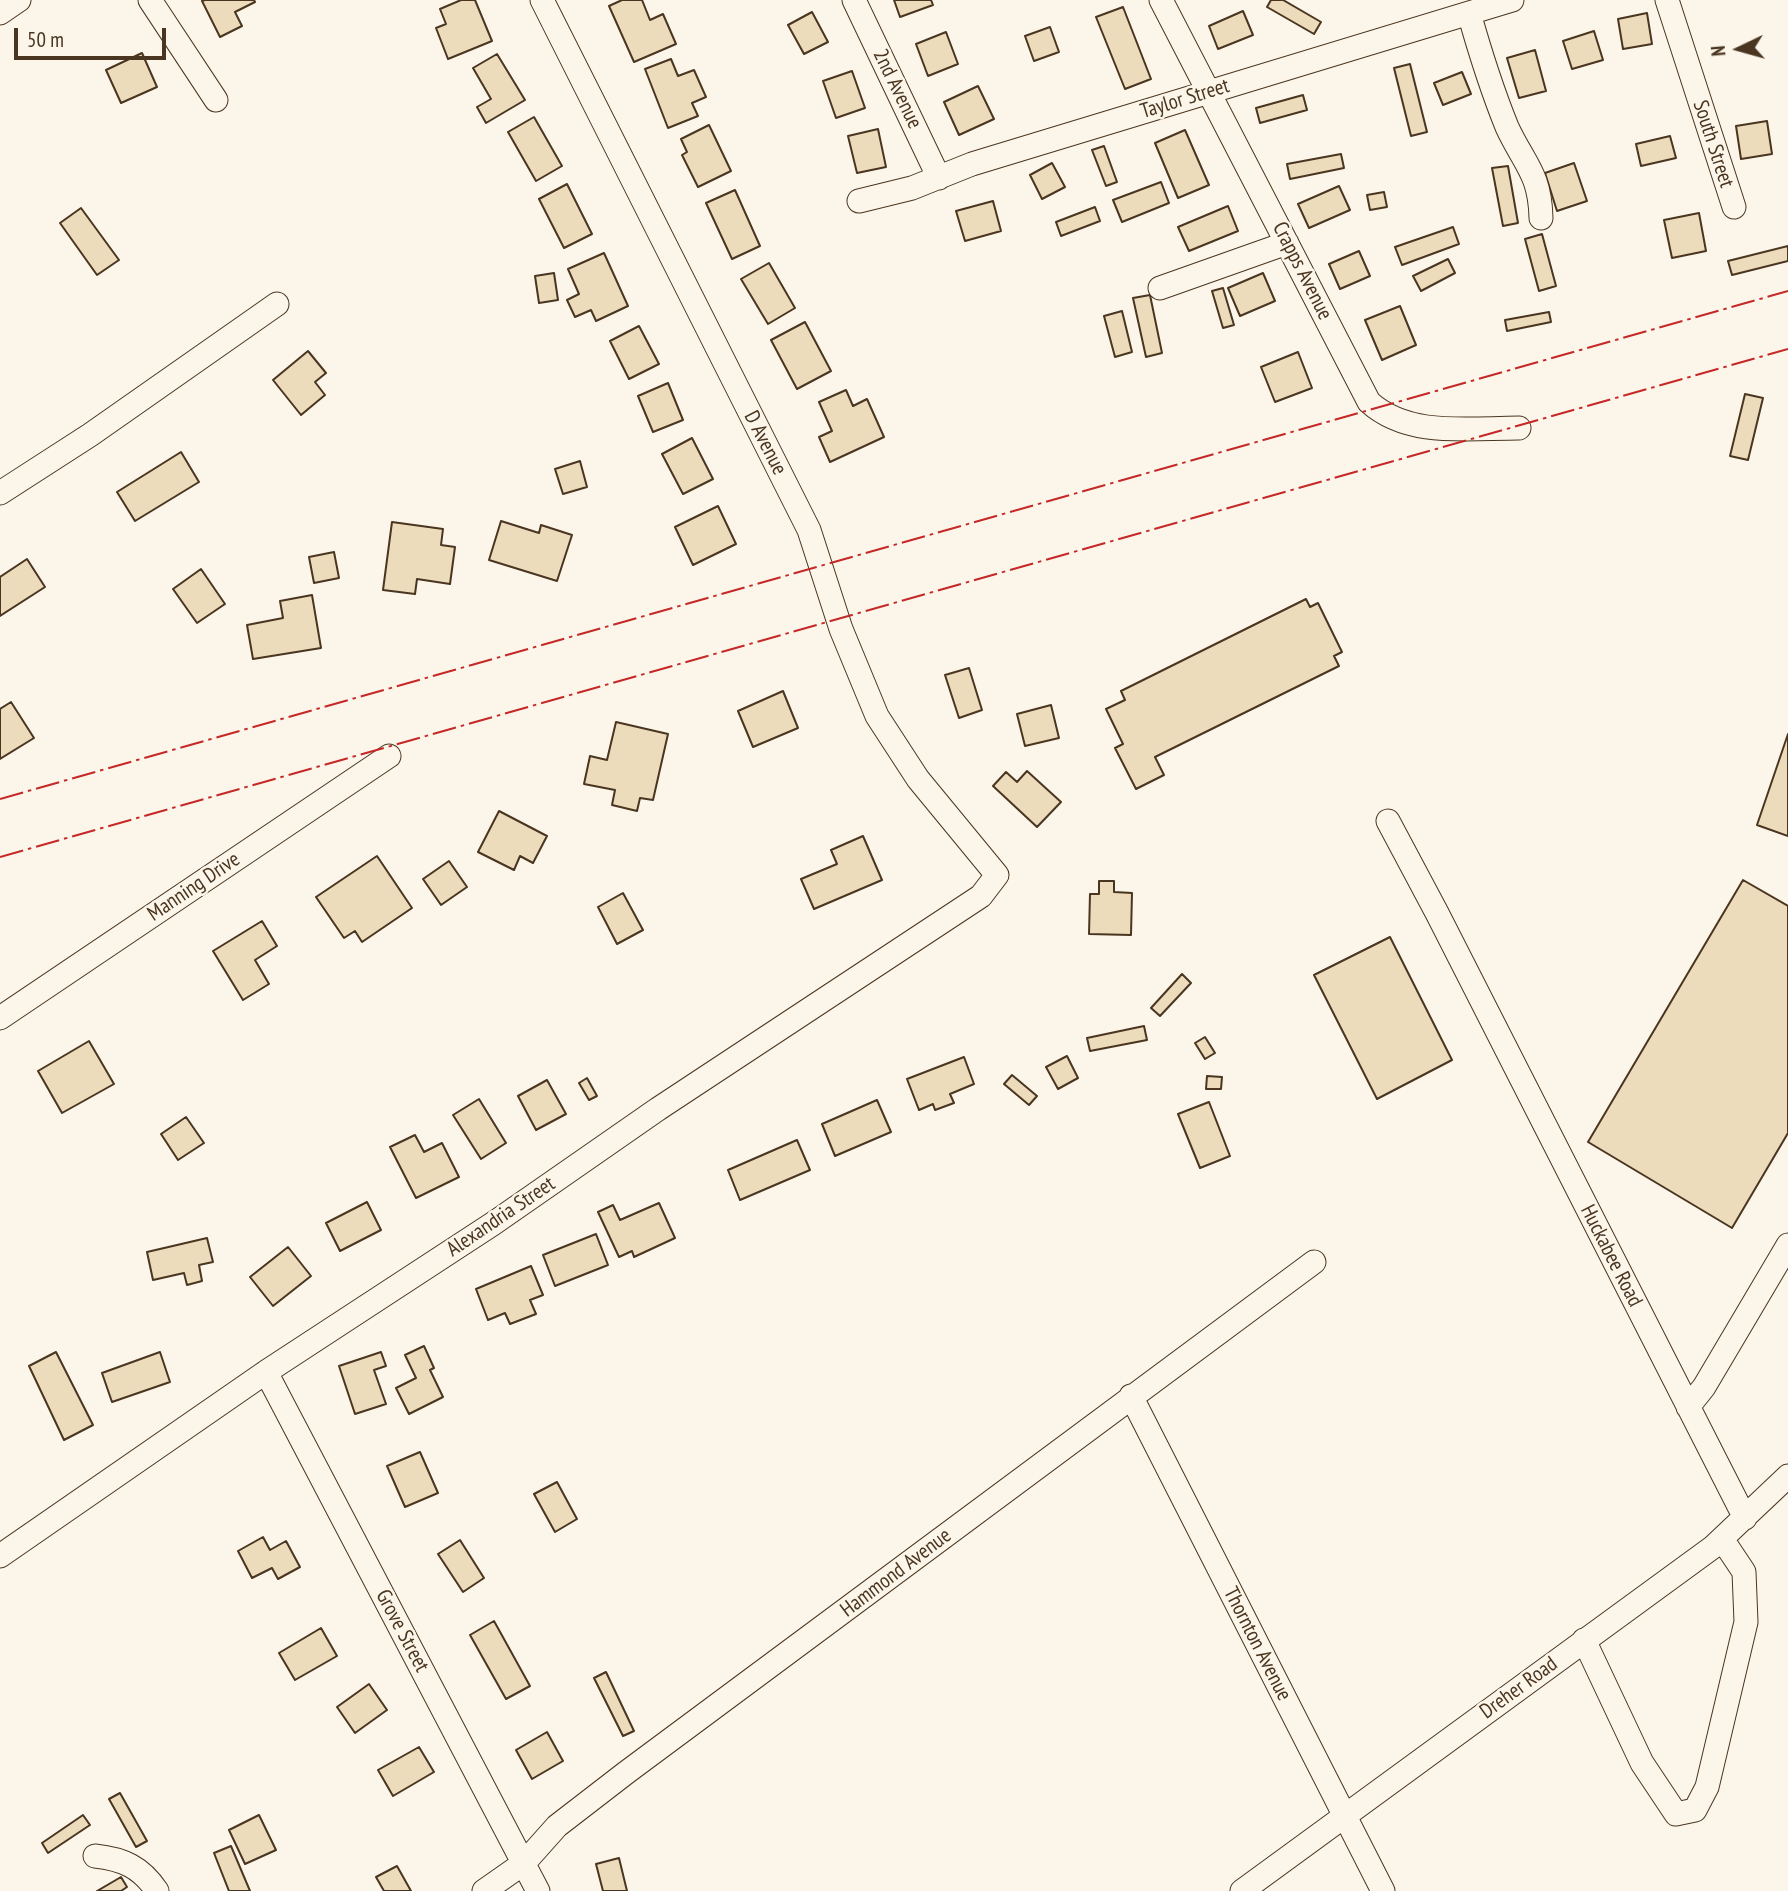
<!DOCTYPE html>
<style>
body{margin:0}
#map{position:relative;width:1788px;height:1891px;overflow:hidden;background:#fbf6e9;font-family:"PT Sans Narrow",sans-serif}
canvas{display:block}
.north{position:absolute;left:1704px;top:14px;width:70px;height:70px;-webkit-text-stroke:5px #fbf6e9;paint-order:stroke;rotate:265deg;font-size:19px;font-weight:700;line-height:28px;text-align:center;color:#4a3520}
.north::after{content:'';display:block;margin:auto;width:24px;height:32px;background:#4a3520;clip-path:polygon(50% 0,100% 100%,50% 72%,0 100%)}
.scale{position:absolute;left:14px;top:28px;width:152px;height:32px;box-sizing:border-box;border:4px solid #4a3520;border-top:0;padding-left:9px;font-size:21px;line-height:24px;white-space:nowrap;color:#4a3520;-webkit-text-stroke:5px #fbf6e9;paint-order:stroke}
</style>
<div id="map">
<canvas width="1788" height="1891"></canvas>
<div class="north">N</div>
<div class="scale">50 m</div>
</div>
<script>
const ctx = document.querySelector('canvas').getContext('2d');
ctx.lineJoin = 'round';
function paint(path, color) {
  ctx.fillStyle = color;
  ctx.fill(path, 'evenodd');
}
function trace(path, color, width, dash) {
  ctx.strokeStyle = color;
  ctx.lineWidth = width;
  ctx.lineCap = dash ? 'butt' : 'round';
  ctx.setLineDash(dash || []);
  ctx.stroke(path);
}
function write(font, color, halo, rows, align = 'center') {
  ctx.font = font + ' "PT Sans Narrow",sans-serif';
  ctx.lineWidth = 5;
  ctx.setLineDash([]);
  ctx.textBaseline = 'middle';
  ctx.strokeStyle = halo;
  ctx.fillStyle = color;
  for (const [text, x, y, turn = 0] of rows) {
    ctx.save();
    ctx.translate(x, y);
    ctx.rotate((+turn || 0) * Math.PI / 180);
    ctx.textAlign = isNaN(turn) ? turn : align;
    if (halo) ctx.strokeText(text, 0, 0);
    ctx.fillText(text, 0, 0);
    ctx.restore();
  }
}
const building = new Path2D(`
 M 205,0 L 254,0 L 255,2 L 235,12 L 242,26 L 220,37 L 202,1 Z
 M 461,0 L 475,0 L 492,41 L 448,59 L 436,28 L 446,24 L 440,9 Z
 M 622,0 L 642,0 L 650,20 L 663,14 L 676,44 L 634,62 L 609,6 Z
 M 894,0 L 931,0 L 933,5 L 900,17 Z
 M 1271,0 L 1283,0 L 1321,22 L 1314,34 L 1267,7 Z
 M 1123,7 L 1151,79 L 1125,89 L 1096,17 Z
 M 1243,11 L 1253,35 L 1218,49 L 1209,26 Z
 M 812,12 L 828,42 L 804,54 L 788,25 Z
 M 1647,13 L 1652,44 L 1623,49 L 1618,19 Z
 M 1050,27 L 1059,52 L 1034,61 L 1025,36 Z
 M 1594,31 L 1603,60 L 1572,69 L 1563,41 Z
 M 946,32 L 958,64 L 928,76 L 916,44 Z
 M 1535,50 L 1546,91 L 1519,98 L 1507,58 Z
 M 142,53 L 157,87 L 121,103 L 106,70 Z
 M 497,54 L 525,100 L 486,123 L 477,107 L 491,99 L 473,68 Z
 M 671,59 L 678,76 L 694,70 L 706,97 L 692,103 L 698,116 L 668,128 L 645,69 Z
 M 1410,64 L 1427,132 L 1411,136 L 1394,68 Z
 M 852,71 L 865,108 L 836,118 L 823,81 Z
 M 1462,72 L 1471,94 L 1443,105 L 1434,83 Z
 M 978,86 L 994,119 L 959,135 L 944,102 Z
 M 1303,95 L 1307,110 L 1260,123 L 1256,108 Z
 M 534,117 L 562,166 L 536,181 L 508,132 Z
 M 1767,121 L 1772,154 L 1741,159 L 1736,126 Z
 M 709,125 L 731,171 L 698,187 L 682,155 L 687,152 L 681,139 Z
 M 878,129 L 886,167 L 857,173 L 848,136 Z
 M 1185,130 L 1209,185 L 1178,198 L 1155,143 Z
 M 1670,136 L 1676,158 L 1641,166 L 1636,144 Z
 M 1104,146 L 1117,182 L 1106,186 L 1092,150 Z
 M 1341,154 L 1344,168 L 1290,179 L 1287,164 Z
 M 1052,163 L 1065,187 L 1042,199 L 1030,175 Z
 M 1574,163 L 1587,201 L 1557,211 L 1545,173 Z
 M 1508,166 L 1518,223 L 1503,226 L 1492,168 Z
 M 1161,182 L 1169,203 L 1122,222 L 1113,200 Z
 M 567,184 L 592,234 L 564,248 L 539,199 Z
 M 1339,186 L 1350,210 L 1309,228 L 1298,204 Z
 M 735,190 L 760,246 L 732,259 L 706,203 Z
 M 1384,192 L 1387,207 L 1370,210 L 1367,195 Z
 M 993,201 L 1001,231 L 965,241 L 956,211 Z
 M 1228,206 L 1238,231 L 1189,251 L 1178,227 Z
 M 1095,207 L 1100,221 L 1061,236 L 1056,222 Z
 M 81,208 L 119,260 L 97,275 L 60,223 Z
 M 1699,213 L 1706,251 L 1672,258 L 1664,220 Z
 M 1453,227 L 1459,244 L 1402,265 L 1395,247 Z
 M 1542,234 L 1556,286 L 1539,291 L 1525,239 Z
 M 1788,246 L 1788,261 L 1732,275 L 1728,261 Z
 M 1359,251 L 1370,276 L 1340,289 L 1329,264 Z
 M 604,253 L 628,306 L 596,321 L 591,310 L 575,317 L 567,300 L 579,294 L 568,269 Z
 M 1448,259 L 1455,273 L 1421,291 L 1413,276 Z
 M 769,263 L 795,308 L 768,324 L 741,279 Z
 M 554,273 L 558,300 L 539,303 L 535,276 Z
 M 1263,273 L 1275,301 L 1240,316 L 1228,288 Z
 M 1223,288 L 1234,325 L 1223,328 L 1212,291 Z
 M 1150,295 L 1162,353 L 1146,357 L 1133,298 Z
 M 1400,306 L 1416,345 L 1382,360 L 1365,320 Z
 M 1122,311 L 1132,352 L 1115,357 L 1104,316 Z
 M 1549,312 L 1551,322 L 1507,331 L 1505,320 Z
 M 805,322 L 831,371 L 797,389 L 771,340 Z
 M 639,326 L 659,364 L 629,379 L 610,341 Z
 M 308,351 L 326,373 L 315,382 L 325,395 L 301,415 L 273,380 Z
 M 1298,352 L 1312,388 L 1275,402 L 1261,367 Z
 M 668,383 L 683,420 L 653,432 L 638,396 Z
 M 846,390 L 853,406 L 867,399 L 884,437 L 830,462 L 819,437 L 832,431 L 819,402 Z
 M 1745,394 L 1763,398 L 1748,460 L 1730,456 Z
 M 692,438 L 713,479 L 683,494 L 662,454 Z
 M 181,452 L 199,482 L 135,521 L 117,492 Z
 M 580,461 L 587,487 L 563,494 L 555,469 Z
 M 718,506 L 736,544 L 693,565 L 675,527 Z
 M 501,521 L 539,533 L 541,525 L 572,535 L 557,581 L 489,560 Z
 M 392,522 L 443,529 L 441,545 L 455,547 L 450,584 L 417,579 L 415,594 L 383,590 Z
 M 334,552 L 339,578 L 314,583 L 309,557 Z
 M 27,559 L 45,587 L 0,616 L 0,577 Z
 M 201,569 L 225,604 L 197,623 L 173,589 Z
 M 312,595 L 321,648 L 253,659 L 247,625 L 283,618 L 280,601 Z
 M 1306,599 L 1310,607 L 1318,603 L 1342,652 L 1334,656 L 1339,666 L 1155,757 L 1164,775 L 1136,789 L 1115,748 L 1123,744 L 1106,709 L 1125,700 L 1121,691 Z
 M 969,668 L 982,710 L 959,718 L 945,675 Z
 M 783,691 L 798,728 L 753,747 L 738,711 Z
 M 11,702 L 34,738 L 0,759 L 0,709 Z
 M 1051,705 L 1059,738 L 1025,746 L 1017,714 Z
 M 616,722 L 668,734 L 653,800 L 640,798 L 637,811 L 612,805 L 615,790 L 584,784 L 590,756 L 607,760 Z
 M 1788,734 L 1788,836 L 1757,825 Z
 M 1027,771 L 1061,802 L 1037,827 L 993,786 L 1006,772 L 1017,782 Z
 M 499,811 L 547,836 L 533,863 L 520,856 L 514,870 L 478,852 Z
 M 863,836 L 882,880 L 814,909 L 801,879 L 837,864 L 831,850 Z
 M 377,856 L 412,908 L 362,942 L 355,931 L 344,938 L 316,897 Z
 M 449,861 L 467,887 L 441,905 L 423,879 Z
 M 1743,880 L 1788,906 L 1788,1133 L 1732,1228 L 1588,1142 Z
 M 1099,881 L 1114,881 L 1114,892 L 1132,893 L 1131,935 L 1089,934 L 1090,894 L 1099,894 Z
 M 623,893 L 643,930 L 617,944 L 598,907 Z
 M 262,921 L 277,946 L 255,960 L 269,984 L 243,1000 L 213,951 Z
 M 1390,937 L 1452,1060 L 1377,1099 L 1314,975 Z
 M 1182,974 L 1191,983 L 1160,1016 L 1151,1008 Z
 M 1144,1026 L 1147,1040 L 1090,1051 L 1087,1038 Z
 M 1205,1037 L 1215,1053 L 1205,1059 L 1195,1043 Z
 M 89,1041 L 114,1084 L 62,1113 L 38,1071 Z
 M 1067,1056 L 1078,1078 L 1058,1089 L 1046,1067 Z
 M 964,1057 L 974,1084 L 950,1094 L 954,1103 L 935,1110 L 933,1104 L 919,1110 L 907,1079 Z
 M 1012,1075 L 1037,1096 L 1029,1105 L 1004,1084 Z
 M 1207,1076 L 1222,1077 L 1221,1089 L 1206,1089 Z
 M 587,1078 L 597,1096 L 589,1100 L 579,1083 Z
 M 547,1080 L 566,1114 L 536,1130 L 518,1096 Z
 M 479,1099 L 506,1143 L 481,1159 L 453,1115 Z
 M 877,1100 L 891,1132 L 835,1156 L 822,1124 Z
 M 1209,1102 L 1230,1156 L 1200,1168 L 1178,1114 Z
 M 186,1117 L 204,1143 L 178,1160 L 161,1134 Z
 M 415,1135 L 424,1152 L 442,1143 L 459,1177 L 416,1198 L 390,1147 Z
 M 797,1140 L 810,1170 L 740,1200 L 728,1170 Z
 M 367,1202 L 381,1230 L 340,1251 L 326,1223 Z
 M 659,1203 L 675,1238 L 634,1257 L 632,1251 L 619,1257 L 598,1212 L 613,1205 L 620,1220 Z
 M 596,1234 L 608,1265 L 555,1286 L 543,1255 Z
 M 207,1238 L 213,1262 L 199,1265 L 202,1281 L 187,1285 L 184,1273 L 153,1280 L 147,1252 Z
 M 288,1247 L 311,1276 L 273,1306 L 250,1277 Z
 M 531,1266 L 543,1295 L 530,1300 L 536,1314 L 510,1324 L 505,1313 L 488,1320 L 476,1289 Z
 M 424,1346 L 434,1368 L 430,1370 L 443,1397 L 409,1414 L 396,1388 L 416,1378 L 405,1355 Z
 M 56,1352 L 93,1425 L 64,1440 L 29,1366 Z
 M 160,1352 L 170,1382 L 112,1402 L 102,1373 Z
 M 381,1352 L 386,1366 L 374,1370 L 386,1404 L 355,1414 L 339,1366 Z
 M 420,1452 L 438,1493 L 405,1507 L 387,1466 Z
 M 557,1482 L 577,1519 L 555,1532 L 534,1494 Z
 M 263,1537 L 270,1550 L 286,1541 L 300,1567 L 278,1579 L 272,1568 L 252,1578 L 238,1551 Z
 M 460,1540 L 484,1578 L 463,1592 L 438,1554 Z
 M 494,1621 L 530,1686 L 506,1699 L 470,1635 Z
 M 321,1628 L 337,1656 L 295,1680 L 279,1653 Z
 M 606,1672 L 634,1731 L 623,1736 L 594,1678 Z
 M 369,1684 L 387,1710 L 355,1733 L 337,1707 Z
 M 547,1732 L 563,1761 L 532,1779 L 516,1750 Z
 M 419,1747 L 434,1772 L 393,1796 L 378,1770 Z
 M 120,1793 L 147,1841 L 136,1847 L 109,1799 Z
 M 83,1815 L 90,1825 L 48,1853 L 42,1843 Z
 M 259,1815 L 276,1850 L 245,1864 L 229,1830 Z
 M 231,1846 L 250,1891 L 229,1891 L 214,1853 Z
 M 619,1858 L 627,1891 L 603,1891 L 596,1864 Z
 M 397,1866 L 411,1891 L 384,1891 L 376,1877 Z
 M 121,1877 L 127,1887 L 121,1891 L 97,1891 Z`);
paint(building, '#ecdcbc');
trace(building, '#4a3520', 2);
const minor = new Path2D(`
 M 150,0 L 216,100
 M 854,0 L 939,178
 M 1161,0 L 1369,402 C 1409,438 1469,428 1519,428
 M 1667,0 L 1734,207
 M 0,13 L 19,0
 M 1469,13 C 1480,52 1492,90 1507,127 C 1524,164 1540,173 1541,218
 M 859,201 L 912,188 L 972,164 L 1512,0
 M 1160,288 L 1287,243
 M 0,493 L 90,435 L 277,304
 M 1388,821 L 1437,913 L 1745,1518
 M 0,1018 L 389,756
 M 266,1372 L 538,1891
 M 1131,1396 L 1383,1891
 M 1688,1407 L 1704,1387 L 1788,1245
 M 0,1556 L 266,1372 L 494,1223 L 658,1109 L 981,896 L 997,875 L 918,779 L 877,716 L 841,629 L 809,530 L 542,0
 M 1584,1640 L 1642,1763 L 1676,1814 L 1695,1810 L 1707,1787 L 1746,1622 L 1744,1572 L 1722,1539
 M 95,1856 C 123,1859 141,1867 157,1891
 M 484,1891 L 524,1863 L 557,1826 L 627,1772 L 1314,1262
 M 1242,1891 L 1713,1547 L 1788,1476`);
trace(minor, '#4a3520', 25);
trace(minor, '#fbf6e9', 23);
trace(new Path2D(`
 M 0,799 L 1788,291
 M 0,857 L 1788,349`), '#c62828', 2, [24, 5, 3.5, 5]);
write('21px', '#4a3520', '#fbf6e9', [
 ["2nd Avenue",897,89,64],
 ["Taylor Street",1185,99,-17],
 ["South Street",1713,144,72],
 ["Crapps Avenue",1302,271,63],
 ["D Avenue",765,443,63],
 ["Manning Drive",194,887,-34],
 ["Alexandria Street",501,1217,-34],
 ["Huckabee Road",1611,1256,63],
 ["Hammond Avenue",896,1573,-37],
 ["Grove Street",402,1631,62],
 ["Thornton Avenue",1257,1644,63],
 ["Dreher Road",1519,1688,-36]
]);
</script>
